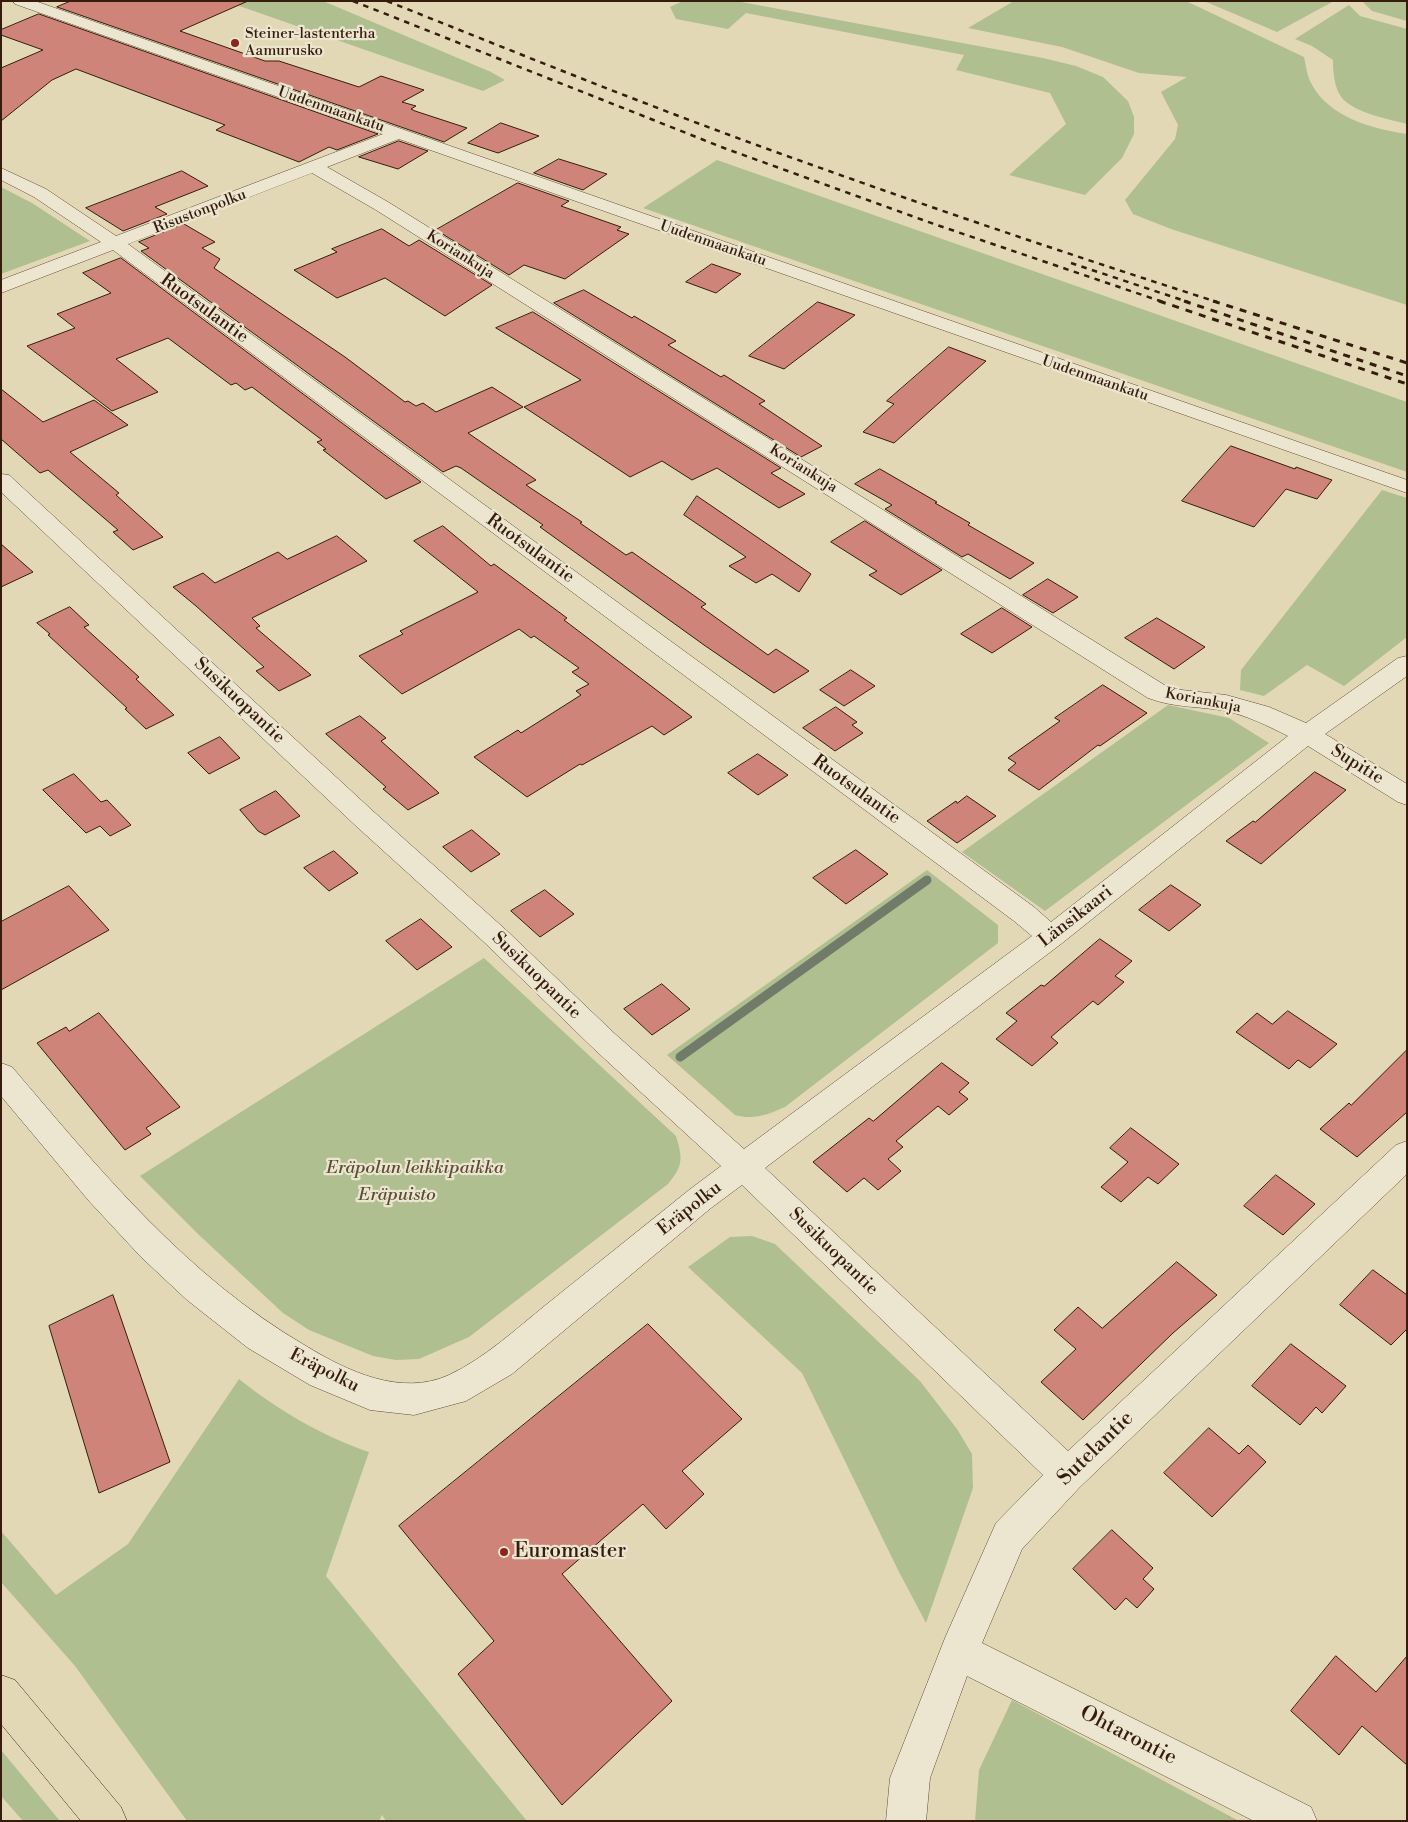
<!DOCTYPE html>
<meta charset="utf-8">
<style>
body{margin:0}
#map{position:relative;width:1408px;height:1822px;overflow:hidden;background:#e2d8b6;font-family:"Libre Bodoni",serif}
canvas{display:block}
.frame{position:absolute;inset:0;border:2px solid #361c0c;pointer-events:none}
</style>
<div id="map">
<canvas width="1408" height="1822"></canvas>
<div class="frame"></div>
</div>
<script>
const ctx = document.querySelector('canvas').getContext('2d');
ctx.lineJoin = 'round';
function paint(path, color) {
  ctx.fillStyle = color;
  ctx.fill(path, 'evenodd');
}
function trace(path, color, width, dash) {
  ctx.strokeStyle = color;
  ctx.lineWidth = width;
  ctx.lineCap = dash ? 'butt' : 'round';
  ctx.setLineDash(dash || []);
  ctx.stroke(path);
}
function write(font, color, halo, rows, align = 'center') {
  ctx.font = font + ' "Libre Bodoni",serif';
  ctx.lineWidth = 4.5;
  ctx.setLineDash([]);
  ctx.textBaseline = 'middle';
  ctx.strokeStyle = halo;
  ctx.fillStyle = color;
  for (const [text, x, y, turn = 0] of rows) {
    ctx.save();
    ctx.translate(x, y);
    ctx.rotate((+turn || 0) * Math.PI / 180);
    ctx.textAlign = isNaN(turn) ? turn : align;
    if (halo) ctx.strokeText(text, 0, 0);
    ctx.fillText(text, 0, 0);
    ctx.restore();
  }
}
paint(new Path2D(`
 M 225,1 L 323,1 L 491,72 L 505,80 L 483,91 Z
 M 683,1 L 736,1 L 1043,58 L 1076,66 L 1103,77 L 1128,101 L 1134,117 L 1134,134 L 1122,158 L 1085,195 L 1009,175 L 1066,124 L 1050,93 L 956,70 L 964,55 L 746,13 L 728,29 L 676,19 L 670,7 Z
 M 1014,1 L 1186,1 L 1304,57 C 1306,65 1307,76 1311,83 C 1328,117 1373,129 1407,134 L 1407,305 L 1171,229 L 1133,214 L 1125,200 L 1175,139 L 1178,125 L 1161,92 L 1187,77 L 1139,73 L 1062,47 L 968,28 Z
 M 1204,1 L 1334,1 L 1277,32 Z
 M 1362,1 L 1407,1 L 1407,21 L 1372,11 Z
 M 1349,5 L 1360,16 L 1407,29 L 1407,124 C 1388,119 1355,113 1342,98 C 1334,88 1333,71 1333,60 L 1312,46 L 1295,39 Z
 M 717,160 L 1407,402 L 1407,472 L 643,208 Z
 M 1,187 L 32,203 L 90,241 L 1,274 Z
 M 1382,490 L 1407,498 L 1407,637 L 1344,686 L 1307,665 L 1264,696 L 1240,690 L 1241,670 Z
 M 1168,705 L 1229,718 L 1269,743 L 1045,911 L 962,852 Z
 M 927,870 L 998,925 L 998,943 L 785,1107 C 767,1115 754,1120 735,1115 L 667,1055 Z
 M 484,958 L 676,1136 C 683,1159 683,1166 668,1184 L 469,1337 L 419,1359 L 396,1360 L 373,1356 L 309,1330 L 283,1313 L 199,1235 L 140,1176 Z
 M 752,1236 L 775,1244 L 920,1381 L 957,1429 L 972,1454 L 973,1488 L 926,1623 L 898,1570 L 802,1373 L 688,1267 L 730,1237 Z
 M 239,1379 C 278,1410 322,1436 369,1452 L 326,1576 L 527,1821 L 386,1821 L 382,1815 L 379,1821 L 187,1821 L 75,1666 L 1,1582 L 1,1531 L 56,1595 L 128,1544 Z
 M 1012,1700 L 1239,1821 L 975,1821 L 979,1770 Z
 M 1,1750 L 60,1821 L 23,1821 L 1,1796 Z`), '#b0bf90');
trace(new Path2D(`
 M 680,1057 L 927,880`), '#707b6a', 9);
const building = new Path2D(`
 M 71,1 L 248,1 L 180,31 L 265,61 L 279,61 L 359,87 L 381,76 L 424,90 L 402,102 L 416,106 L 411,109 L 415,111 L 467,128 L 444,142 L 57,7 Z
 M 39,14 L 378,134 L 337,150 L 329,147 L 299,162 L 216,130 L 225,125 L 76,69 L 52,80 L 1,121 L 1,68 L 43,50 L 1,35 L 1,30 Z
 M 501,123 L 539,136 L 498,153 L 468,143 Z
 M 399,141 L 428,151 L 398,169 L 359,157 Z
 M 559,159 L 607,174 L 583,190 L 534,173 Z
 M 182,171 L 208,186 L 155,207 L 167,214 L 123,231 L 86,208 Z
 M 518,183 L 569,201 L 561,206 L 621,227 L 617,230 L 629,234 L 565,279 L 524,265 L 509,275 L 436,230 Z
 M 184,224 L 215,242 L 202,248 L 220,259 L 214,268 L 345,357 L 405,402 L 408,401 L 416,406 L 423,403 L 436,412 L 492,387 L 523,407 L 468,433 L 536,480 L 526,485 L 582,522 L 580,523 L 626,555 L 632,552 L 706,604 L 701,607 L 768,655 L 776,649 L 809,671 L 774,693 L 704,645 L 540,527 L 543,525 L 461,468 L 456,466 L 443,472 L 141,251 L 149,248 L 139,242 Z
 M 382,229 L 409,246 L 419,240 L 492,285 L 445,316 L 385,278 L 337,298 L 294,270 L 337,252 L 332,249 Z
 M 121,258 L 421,482 L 386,499 L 323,450 L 326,449 L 317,442 L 322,440 L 252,387 L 245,390 L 236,383 L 231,385 L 168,338 L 116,359 L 158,392 L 112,411 L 27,346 L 75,328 L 57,314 L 111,293 L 83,273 Z
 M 712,264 L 741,274 L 716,293 L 686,282 Z
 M 584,290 L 632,318 L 634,316 L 676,341 L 668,345 L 721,377 L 724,375 L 765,401 L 759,404 L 822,446 L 801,457 L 554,303 Z
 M 818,302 L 855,315 L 784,369 L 749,356 Z
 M 533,312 L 781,468 L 771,473 L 805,494 L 779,508 L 717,468 L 692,480 L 662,461 L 630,477 L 524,407 L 581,380 L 496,328 Z
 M 949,347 L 986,361 L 894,443 L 863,432 L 894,404 L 887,401 Z
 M 1,389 L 43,422 L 94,400 L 128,425 L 70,452 L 119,493 L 116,495 L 163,537 L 133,550 L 113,532 L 118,530 L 48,470 L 40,473 L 1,439 Z
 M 1231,446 L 1295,469 L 1296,467 L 1332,480 L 1317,499 L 1286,489 L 1254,527 L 1182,501 Z
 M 880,469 L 937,502 L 935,503 L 970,523 L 968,525 L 1034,563 L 1010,579 L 968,554 L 962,557 L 885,509 L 892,505 L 855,484 Z
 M 697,496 L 811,574 L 799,592 L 772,574 L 756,583 L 729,566 L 746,557 L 684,515 Z
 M 865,521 L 942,570 L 901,595 L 869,575 L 877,571 L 831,542 Z
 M 443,526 L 491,566 L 494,564 L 567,618 L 564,620 L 692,717 L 664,735 L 652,726 L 582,765 L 580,764 L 527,797 L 474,757 L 518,730 L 521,733 L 581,695 L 576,691 L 589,684 L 572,672 L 579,668 L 534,636 L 531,638 L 519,629 L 402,694 L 359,656 L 403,634 L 400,631 L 478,592 L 414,541 Z
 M 337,536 L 367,561 L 252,618 L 260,626 L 256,628 L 311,675 L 279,691 L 256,671 L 264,667 L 196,606 L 173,587 L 203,573 L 215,583 L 278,552 L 287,559 Z
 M 1,544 L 33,572 L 1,587 Z
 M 1048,579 L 1078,597 L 1053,613 L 1023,595 Z
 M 70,607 L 89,625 L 84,627 L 139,677 L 136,679 L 174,715 L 146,729 L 125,709 L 127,708 L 48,635 L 50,634 L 37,623 Z
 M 1002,608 L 1032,627 L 992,653 L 961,634 Z
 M 1157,618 L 1205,647 L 1174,669 L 1125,638 Z
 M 851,670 L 875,686 L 844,706 L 820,690 Z
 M 1103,685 L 1147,713 L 1100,746 L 1098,745 L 1039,790 L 1008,770 L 1016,763 L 1008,758 L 1060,721 L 1055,718 Z
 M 836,707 L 857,722 L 852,725 L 863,733 L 835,751 L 803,728 Z
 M 360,716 L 386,738 L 381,741 L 439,793 L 408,810 L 383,789 L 386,787 L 326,734 Z
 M 220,737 L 240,758 L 209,774 L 188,753 Z
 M 758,754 L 788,775 L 758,795 L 728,773 Z
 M 1315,772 L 1346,790 L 1261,864 L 1226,841 L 1253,821 L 1255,822 Z
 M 74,774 L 101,802 L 107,800 L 131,825 L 110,836 L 100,826 L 86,833 L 43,790 Z
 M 276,791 L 300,816 L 265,835 L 258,831 L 240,810 Z
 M 967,796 L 996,816 L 957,843 L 927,821 L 956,801 L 957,803 Z
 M 472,830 L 500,854 L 471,872 L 443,847 Z
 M 856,850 L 888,874 L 846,904 L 813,878 Z
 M 334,851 L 358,873 L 329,891 L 304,868 Z
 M 1171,885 L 1201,905 L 1169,931 L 1139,910 Z
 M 69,886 L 109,930 L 1,990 L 1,922 Z
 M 545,890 L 574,914 L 540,937 L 511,911 Z
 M 421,919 L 452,947 L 417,970 L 386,941 Z
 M 1100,939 L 1132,961 L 1115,976 L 1124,982 L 1098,1005 L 1093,1001 L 1051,1037 L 1058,1043 L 1032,1066 L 996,1039 L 1017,1021 L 1006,1013 L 1041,985 L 1044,986 Z
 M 662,984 L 690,1009 L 652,1035 L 624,1009 Z
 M 1288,1011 L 1337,1044 L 1310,1068 L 1298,1060 L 1289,1069 L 1236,1032 L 1257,1013 L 1272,1024 Z
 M 99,1013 L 180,1107 L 146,1128 L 151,1134 L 125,1150 L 37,1043 L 66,1027 L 69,1031 Z
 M 1407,1050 L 1407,1112 L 1357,1157 L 1320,1129 L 1349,1103 L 1351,1105 Z
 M 942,1063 L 969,1083 L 959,1092 L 968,1099 L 949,1115 L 938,1106 L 896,1141 L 903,1147 L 888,1159 L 901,1171 L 878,1190 L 864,1178 L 847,1192 L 813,1162 L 869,1118 L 873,1121 Z
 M 1131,1128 L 1179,1164 L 1158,1184 L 1148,1177 L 1121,1202 L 1101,1187 L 1128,1162 L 1110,1148 Z
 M 1276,1175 L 1315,1204 L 1283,1235 L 1244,1206 Z
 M 1177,1262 L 1217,1295 L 1173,1333 L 1083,1420 L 1041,1382 L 1076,1349 L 1054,1330 L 1078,1307 L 1102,1328 Z
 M 1373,1270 L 1407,1295 L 1407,1329 L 1391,1345 L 1340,1305 Z
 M 113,1295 L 170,1462 L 99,1493 L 49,1326 Z
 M 648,1324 L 742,1419 L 682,1471 L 704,1494 L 666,1529 L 643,1504 L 562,1574 L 672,1701 L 562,1805 L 458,1674 L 494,1641 L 399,1526 Z
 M 1291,1344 L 1346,1386 L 1322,1413 L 1316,1407 L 1300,1425 L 1252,1386 Z
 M 1209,1428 L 1239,1454 L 1248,1445 L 1266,1462 L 1212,1517 L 1164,1473 Z
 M 1112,1530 L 1153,1568 L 1143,1579 L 1154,1589 L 1137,1608 L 1126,1598 L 1115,1610 L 1073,1569 Z
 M 1336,1656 L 1376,1692 L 1407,1656 L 1407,1765 L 1362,1726 L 1339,1755 L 1291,1711 Z`);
paint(building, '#ce8479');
trace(building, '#361c0c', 1);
const minor = new Path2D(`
 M 13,1 L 35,1 L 1407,480 L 1407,493 L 399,139 L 327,167 L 388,202 L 1166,686 L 1173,689 L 1226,695 L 1269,707 L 1306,723 L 1398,658 L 1407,656 L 1407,676 L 1325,734 L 1407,784 L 1407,805 L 1398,802 L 1308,746 L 1061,944 L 765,1168 L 1068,1451 L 1396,1145 L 1407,1141 L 1407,1174 L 1080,1487 L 1022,1549 L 982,1643 L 1311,1807 L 1317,1821 L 1254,1821 L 967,1676 L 930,1778 L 926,1821 L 886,1821 L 890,1778 L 945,1638 L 996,1523 L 1043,1475 L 742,1185 L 711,1208 L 512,1374 L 466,1401 L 414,1415 L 370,1410 L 310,1385 L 248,1348 L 187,1300 L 141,1257 L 89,1201 L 1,1096 L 1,1063 L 12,1067 C 100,1170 186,1276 306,1346 C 347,1371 401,1397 449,1375 C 485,1358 516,1329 547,1304 C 594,1266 642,1228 689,1190 L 721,1166 L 594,1049 L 485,943 L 356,826 L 1,492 L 1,474 L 9,475 L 374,812 L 505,929 L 614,1033 L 744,1149 L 1032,936 L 1014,921 L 113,250 L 1,293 L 1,280 L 101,242 L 34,197 L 1,180 L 1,168 L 46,189 L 116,236 L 383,134 L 15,4 ZM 312,173 L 376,210 L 1148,698 C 1174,708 1199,706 1226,711 C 1248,716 1268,726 1288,736 L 1051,922 L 1034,907 L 128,244 Z`);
const primary = new Path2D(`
 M 1,1675 L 15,1680 L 121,1807 L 127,1821 L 81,1821 L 1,1724 Z`);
trace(minor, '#614b36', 1);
trace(primary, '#361c0c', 1);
paint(minor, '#ece6d0');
paint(primary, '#e2d8b6');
trace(new Path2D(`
 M 353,1 L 724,148 L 934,224 L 1163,302
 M 387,1 C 505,48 623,96 743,140 C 899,197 1058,251 1217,302
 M 1071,263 L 1188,302`), '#361c0c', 2.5, [5.5, 5.5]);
trace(new Path2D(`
 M 1159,301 L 1407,384
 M 1184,301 L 1407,376
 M 1213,301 L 1407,363`), '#361c0c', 3, [7, 7]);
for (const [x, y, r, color] of [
 [235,43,5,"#8f2418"],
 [504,1552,5,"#8f2418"]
]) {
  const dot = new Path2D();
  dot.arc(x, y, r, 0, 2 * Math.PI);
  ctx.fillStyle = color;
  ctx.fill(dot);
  trace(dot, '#ece6d0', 2);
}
write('15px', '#361c0c', '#ece6d0', [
 ["Steiner-lastenterha",245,34],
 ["Aamurusko",245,51]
], 'left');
write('15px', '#361c0c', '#ece6d0', [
 ["Uudenmaankatu",331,110,19],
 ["Risustonpolku",200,212,-21],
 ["Uudenmaankatu",713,244,19],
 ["Koriankuja",460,255,32],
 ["Uudenmaankatu",1095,379,19],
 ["Koriankuja",803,469,32],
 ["Koriankuja",1203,701,11]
]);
write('18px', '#361c0c', '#ece6d0', [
 ["Ruotsulantie",204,309,36],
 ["Ruotsulantie",530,549,36],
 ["Susikuopantie",239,701,43],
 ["Supitie",1357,765,32],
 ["Ruotsulantie",856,790,36],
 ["Länsikaari",1076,917,-38],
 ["Susikuopantie",536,976,44],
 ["Eräpolku",690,1209,-38],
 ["Susikuopantie",833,1252,44],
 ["Eräpolku",324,1371,27]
]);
write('italic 18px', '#5b4d34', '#ece6d0', [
 ["Eräpolun leikkipaikka",415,1169],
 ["Eräpuisto",397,1196]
]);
write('21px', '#361c0c', '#ece6d0', [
 ["Sutelantie",1096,1449,-44],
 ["Ohtarontie",1128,1736,27]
]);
write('21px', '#361c0c', '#ece6d0', [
 ["Euromaster",514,1552]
], 'left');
</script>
